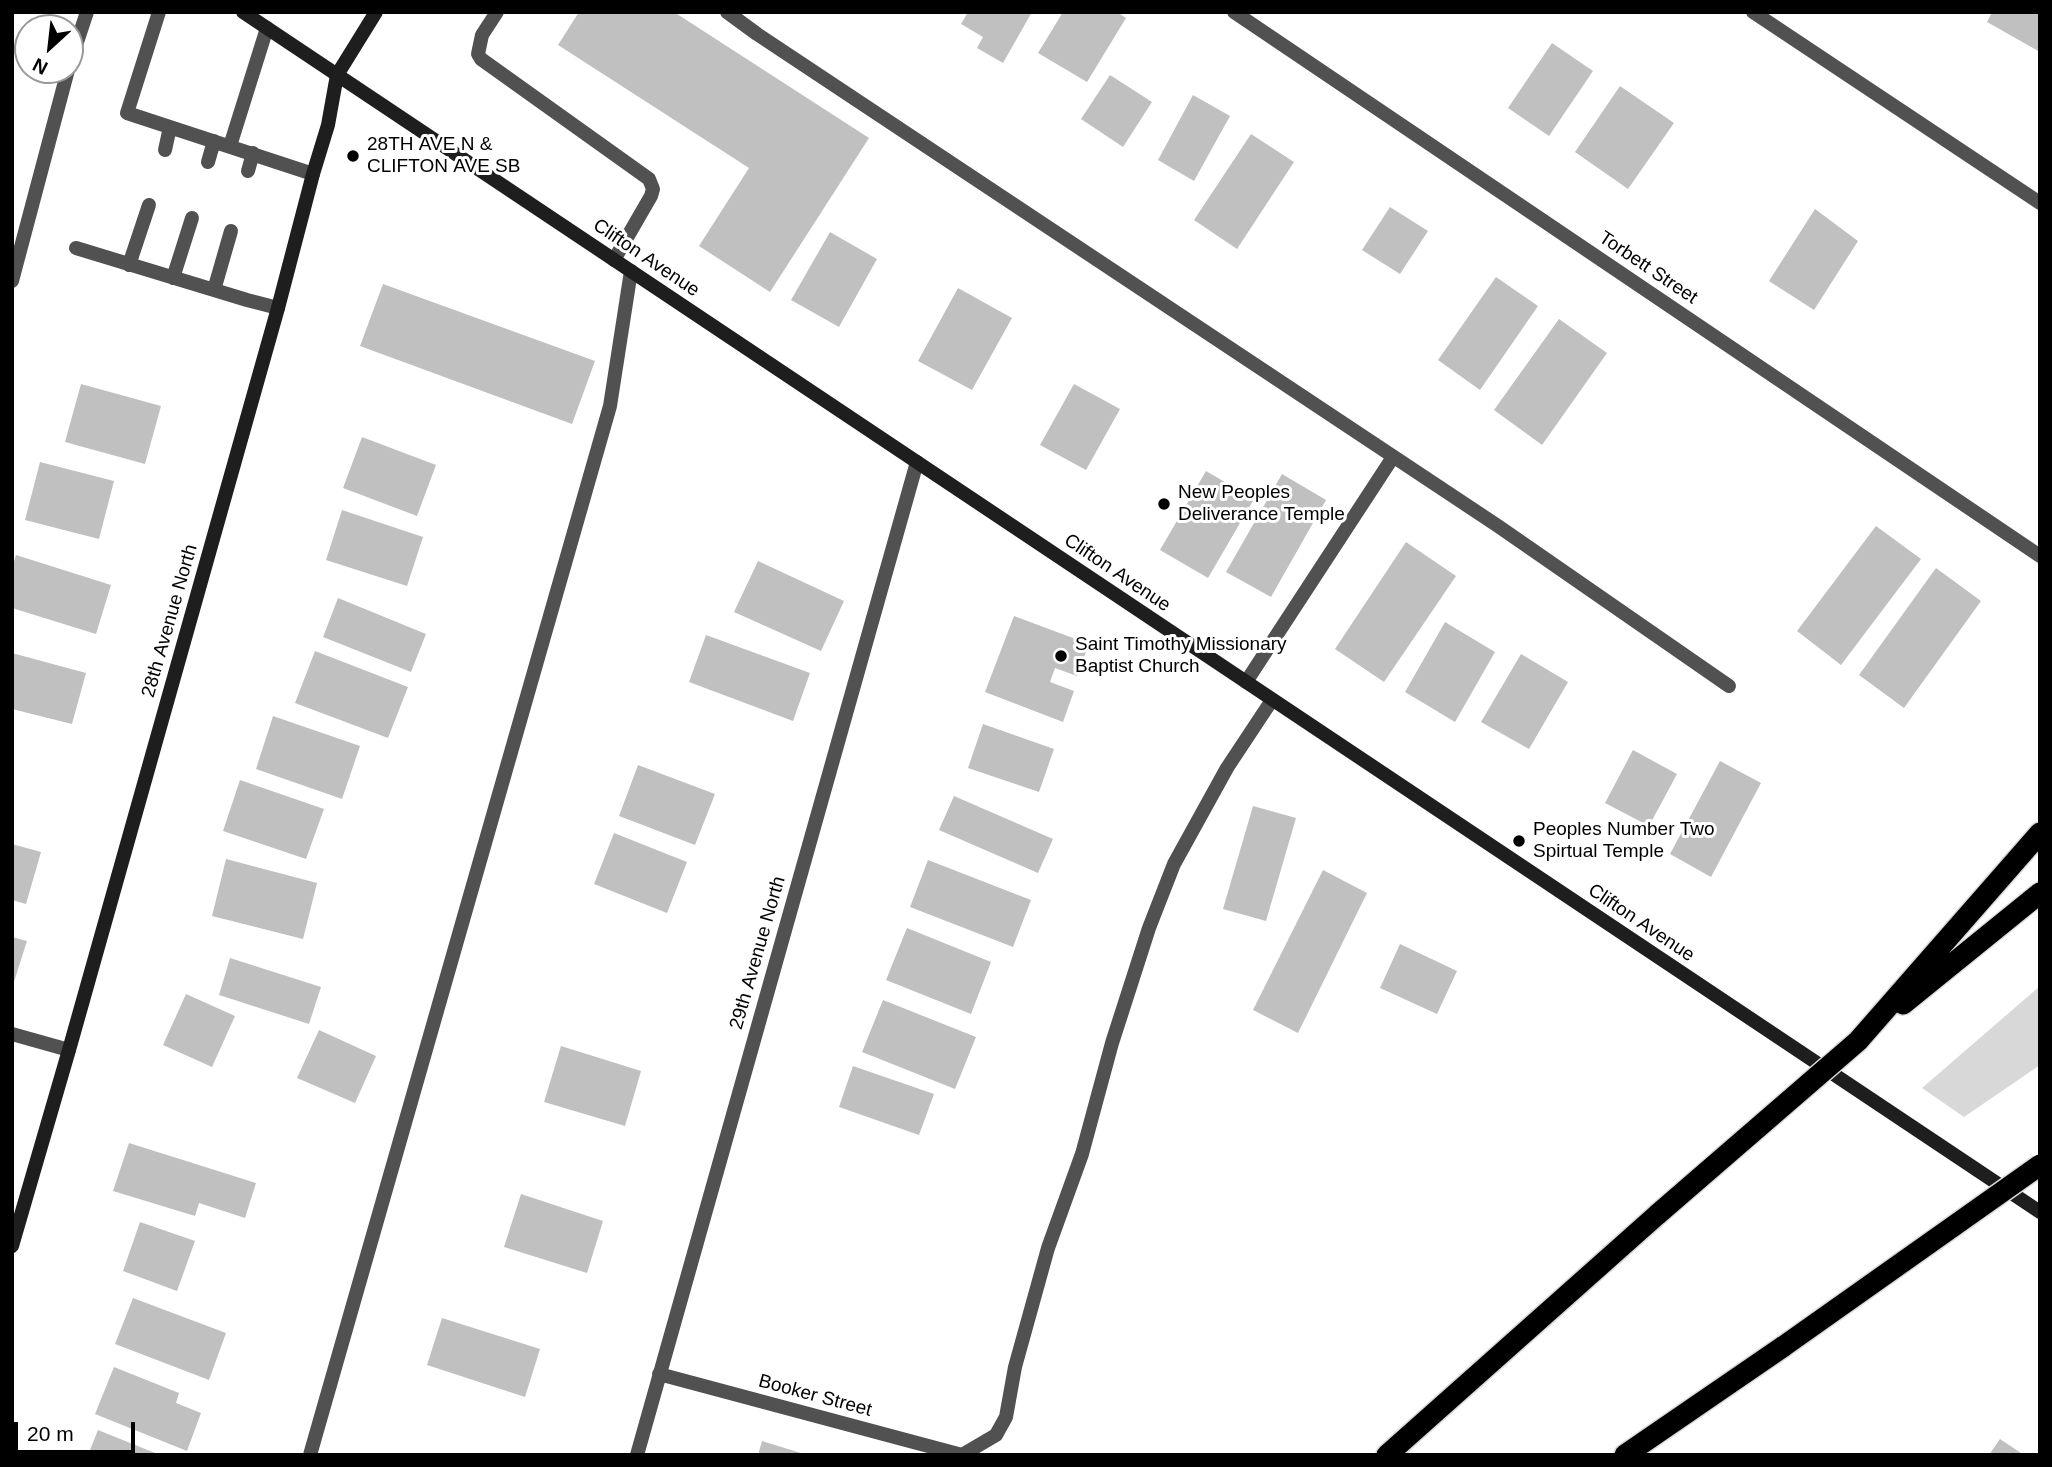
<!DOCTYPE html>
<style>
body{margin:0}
#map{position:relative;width:2052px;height:1467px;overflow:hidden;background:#fff;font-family:Helvetica,sans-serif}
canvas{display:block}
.frame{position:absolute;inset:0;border:14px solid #000;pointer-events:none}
.north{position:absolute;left:14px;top:14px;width:70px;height:70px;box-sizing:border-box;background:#fff;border:2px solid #999;border-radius:50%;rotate:207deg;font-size:19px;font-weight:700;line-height:28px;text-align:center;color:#000}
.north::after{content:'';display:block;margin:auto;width:24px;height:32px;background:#000;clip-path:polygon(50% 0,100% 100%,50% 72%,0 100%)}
.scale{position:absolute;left:14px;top:1422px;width:121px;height:32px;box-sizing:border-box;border:4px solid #000;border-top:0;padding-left:9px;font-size:21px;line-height:24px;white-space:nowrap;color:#000;-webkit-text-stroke:5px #fff;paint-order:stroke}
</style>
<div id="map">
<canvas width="2052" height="1467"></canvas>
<div class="frame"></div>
<div class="north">N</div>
<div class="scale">20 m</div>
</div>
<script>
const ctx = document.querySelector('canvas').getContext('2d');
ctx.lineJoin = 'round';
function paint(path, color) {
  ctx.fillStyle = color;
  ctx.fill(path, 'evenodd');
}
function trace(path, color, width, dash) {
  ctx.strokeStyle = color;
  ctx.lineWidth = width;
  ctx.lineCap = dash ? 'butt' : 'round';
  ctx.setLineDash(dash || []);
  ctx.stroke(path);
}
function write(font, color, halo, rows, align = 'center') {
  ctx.font = font + ' Helvetica,sans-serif';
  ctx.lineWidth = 6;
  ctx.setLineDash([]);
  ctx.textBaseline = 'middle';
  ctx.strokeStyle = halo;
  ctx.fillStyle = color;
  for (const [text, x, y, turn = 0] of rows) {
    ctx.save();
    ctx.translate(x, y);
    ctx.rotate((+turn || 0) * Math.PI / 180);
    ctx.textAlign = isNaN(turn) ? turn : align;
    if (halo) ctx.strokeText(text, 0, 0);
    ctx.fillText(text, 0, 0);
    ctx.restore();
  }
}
paint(new Path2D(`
 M 2040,986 L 2040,1065 L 1964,1117 L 1922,1088 Z`), '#d8d8d8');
paint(new Path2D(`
 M 579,12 L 674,12 L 869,138 L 770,292 L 699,246 L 749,168 L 558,45 Z
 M 968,12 L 1032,12 L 1003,63 L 977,48 L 983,37 L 961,24 Z
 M 1063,12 L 1117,12 L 1126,18 L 1087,82 L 1038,53 Z
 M 1992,12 L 2040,12 L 2040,52 L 1987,22 Z
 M 1552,43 L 1593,71 L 1549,136 L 1508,108 Z
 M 1110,75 L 1152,102 L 1123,147 L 1081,119 Z
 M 1620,86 L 1674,123 L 1628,189 L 1575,152 Z
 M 1193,95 L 1230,116 L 1194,181 L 1158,160 Z
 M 1251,134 L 1294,162 L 1237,249 L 1194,220 Z
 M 1390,207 L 1428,231 L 1400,274 L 1362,250 Z
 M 1815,209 L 1858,241 L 1814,310 L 1769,281 Z
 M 830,232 L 877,259 L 839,327 L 791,300 Z
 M 1496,277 L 1538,306 L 1480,390 L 1438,360 Z
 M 383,284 L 595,361 L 572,424 L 360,346 Z
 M 958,288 L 1012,318 L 972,390 L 918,361 Z
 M 1559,319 L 1607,353 L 1542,445 L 1494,410 Z
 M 81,384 L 161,406 L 145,464 L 65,442 Z
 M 1074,384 L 1120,409 L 1086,470 L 1040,445 Z
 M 362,437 L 436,465 L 417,516 L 343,488 Z
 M 40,462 L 114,481 L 99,539 L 25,520 Z
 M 1206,471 L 1254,499 L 1208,578 L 1160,550 Z
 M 1282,474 L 1326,500 L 1271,597 L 1226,572 Z
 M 342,510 L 423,537 L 407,586 L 326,560 Z
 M 1876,526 L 1921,559 L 1841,665 L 1797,631 Z
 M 1406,542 L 1456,576 L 1384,682 L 1335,649 Z
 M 16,555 L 111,585 L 96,634 L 12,608 L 12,568 Z
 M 758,561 L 844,601 L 821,651 L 734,612 Z
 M 1936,568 L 1981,601 L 1904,708 L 1859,675 Z
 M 338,598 L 426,634 L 411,672 L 323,637 Z
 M 1014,616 L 1089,644 L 1077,676 L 1055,668 L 1050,682 L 1074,691 L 1063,722 L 985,692 Z
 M 1445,622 L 1495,652 L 1455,722 L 1405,692 Z
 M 706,635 L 810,673 L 793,721 L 689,682 Z
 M 315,651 L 408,687 L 388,738 L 295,703 Z
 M 12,653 L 86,673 L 72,724 L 12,709 Z
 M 1521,654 L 1568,682 L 1529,749 L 1481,722 Z
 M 273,716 L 360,746 L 342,799 L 256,769 Z
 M 983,724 L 1054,749 L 1039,792 L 968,768 Z
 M 1633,750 L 1677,774 L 1649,826 L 1605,803 Z
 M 1720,761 L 1761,783 L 1711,877 L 1670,854 Z
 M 638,765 L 715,794 L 695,845 L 619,816 Z
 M 240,780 L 324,809 L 306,859 L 223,831 Z
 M 954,796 L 1053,839 L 1038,873 L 939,830 Z
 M 1253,806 L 1296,818 L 1266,921 L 1223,909 Z
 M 614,833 L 687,862 L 667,913 L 594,884 Z
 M 12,844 L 41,852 L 26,904 L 12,900 Z
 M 226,859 L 317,883 L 303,939 L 212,916 Z
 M 928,860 L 1031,900 L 1013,947 L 910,907 Z
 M 1323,870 L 1367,893 L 1298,1033 L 1253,1010 Z
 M 907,928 L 991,962 L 971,1014 L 886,980 Z
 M 12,937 L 27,941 L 13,985 L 12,985 Z
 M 1400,944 L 1457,971 L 1437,1014 L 1380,988 Z
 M 230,958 L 321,987 L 309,1024 L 219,995 Z
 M 186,994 L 235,1016 L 212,1067 L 163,1045 Z
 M 883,1000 L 976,1037 L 955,1089 L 862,1052 Z
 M 319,1030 L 376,1056 L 355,1103 L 297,1078 Z
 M 561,1046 L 641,1071 L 625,1126 L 544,1102 Z
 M 853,1066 L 934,1094 L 919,1135 L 839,1107 Z
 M 129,1143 L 256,1183 L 245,1218 L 199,1203 L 195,1216 L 113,1191 Z
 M 521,1194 L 603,1221 L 587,1273 L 504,1247 Z
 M 140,1222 L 195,1241 L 177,1291 L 123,1271 Z
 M 133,1298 L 226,1333 L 209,1380 L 115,1344 Z
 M 442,1318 L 540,1349 L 525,1397 L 427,1365 Z
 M 114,1367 L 179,1393 L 176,1403 L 201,1413 L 187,1451 L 95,1414 Z
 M 98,1430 L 160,1455 L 88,1455 Z
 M 2000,1439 L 2024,1455 L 1989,1455 Z
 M 762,1441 L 804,1454 L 804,1455 L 758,1455 Z`), '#c0c0c0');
const highway = new Path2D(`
 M 1903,1004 L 2040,893
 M 1858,1041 L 2040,833
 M 1387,1455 L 1658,1214
 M 1625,1455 L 1784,1346`);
trace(highway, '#dbdbdb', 24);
trace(new Path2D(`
 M 159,12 L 127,113 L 313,174
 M 497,12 L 482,35 L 478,54 L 481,59 L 649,179 L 653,189 L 651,196 L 614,260
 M 727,12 L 757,34 L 1498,526 L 1729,686
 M 1753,12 L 2040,203
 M 70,63 L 87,12
 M 230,146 L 267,28
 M 165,150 L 170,127
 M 208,162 L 214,141
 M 248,171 L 253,153
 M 76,248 L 247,300 L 278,308
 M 129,265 L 149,205
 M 173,278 L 192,218
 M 12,281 L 68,70
 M 214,290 L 231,231
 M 1246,682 L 1393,457
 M 310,1455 L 610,406 L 631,271
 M 962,1455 L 996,1435 L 1006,1417 L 1015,1367 L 1048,1248 L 1082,1154 L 1112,1043 L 1149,928 L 1174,864 L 1227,768 L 1272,700`), '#515151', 14);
trace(new Path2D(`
 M 1234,12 L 2040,556
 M 12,1034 L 69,1050
 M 659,1374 L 962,1455
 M 637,1455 L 917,462`), '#515151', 14);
trace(new Path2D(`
 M 243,12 L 2040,1212
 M 12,1246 L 69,1050 L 278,308 L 313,174 L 328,125 L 337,75 L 376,12`), '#1e1e1e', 14);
trace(highway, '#000', 21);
const highwayBridge = new Path2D(`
 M 1658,1214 L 1858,1041
 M 1784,1346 L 2040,1165`);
trace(highwayBridge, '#dbdbdb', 24, []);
trace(highwayBridge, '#000', 21);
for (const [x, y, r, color] of [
 [353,156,7,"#000"],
 [1164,504,7,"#000"],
 [1061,656,7,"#000"],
 [1519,841,7,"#000"]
]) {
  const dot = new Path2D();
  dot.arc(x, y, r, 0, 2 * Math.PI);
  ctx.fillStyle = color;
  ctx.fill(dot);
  trace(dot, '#fff', 2.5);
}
write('19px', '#000', '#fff', [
 ["28TH AVE N &",367,145],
 ["CLIFTON AVE SB",367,167],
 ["New Peoples",1178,493],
 ["Deliverance Temple",1178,515],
 ["Saint Timothy Missionary",1075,645],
 ["Baptist Church",1075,667],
 ["Peoples Number Two",1533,830],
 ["Spirtual Temple",1533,852]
], 'left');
write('19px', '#000', '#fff', [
 ["Clifton Avenue",646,258,34],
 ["Torbett Street",1648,268,34],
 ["Clifton Avenue",1117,573,34],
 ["28th Avenue North",170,621,-74],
 ["Clifton Avenue",1641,923,34],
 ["29th Avenue North",758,953,-74],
 ["Booker Street",815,1396,15]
]);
</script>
